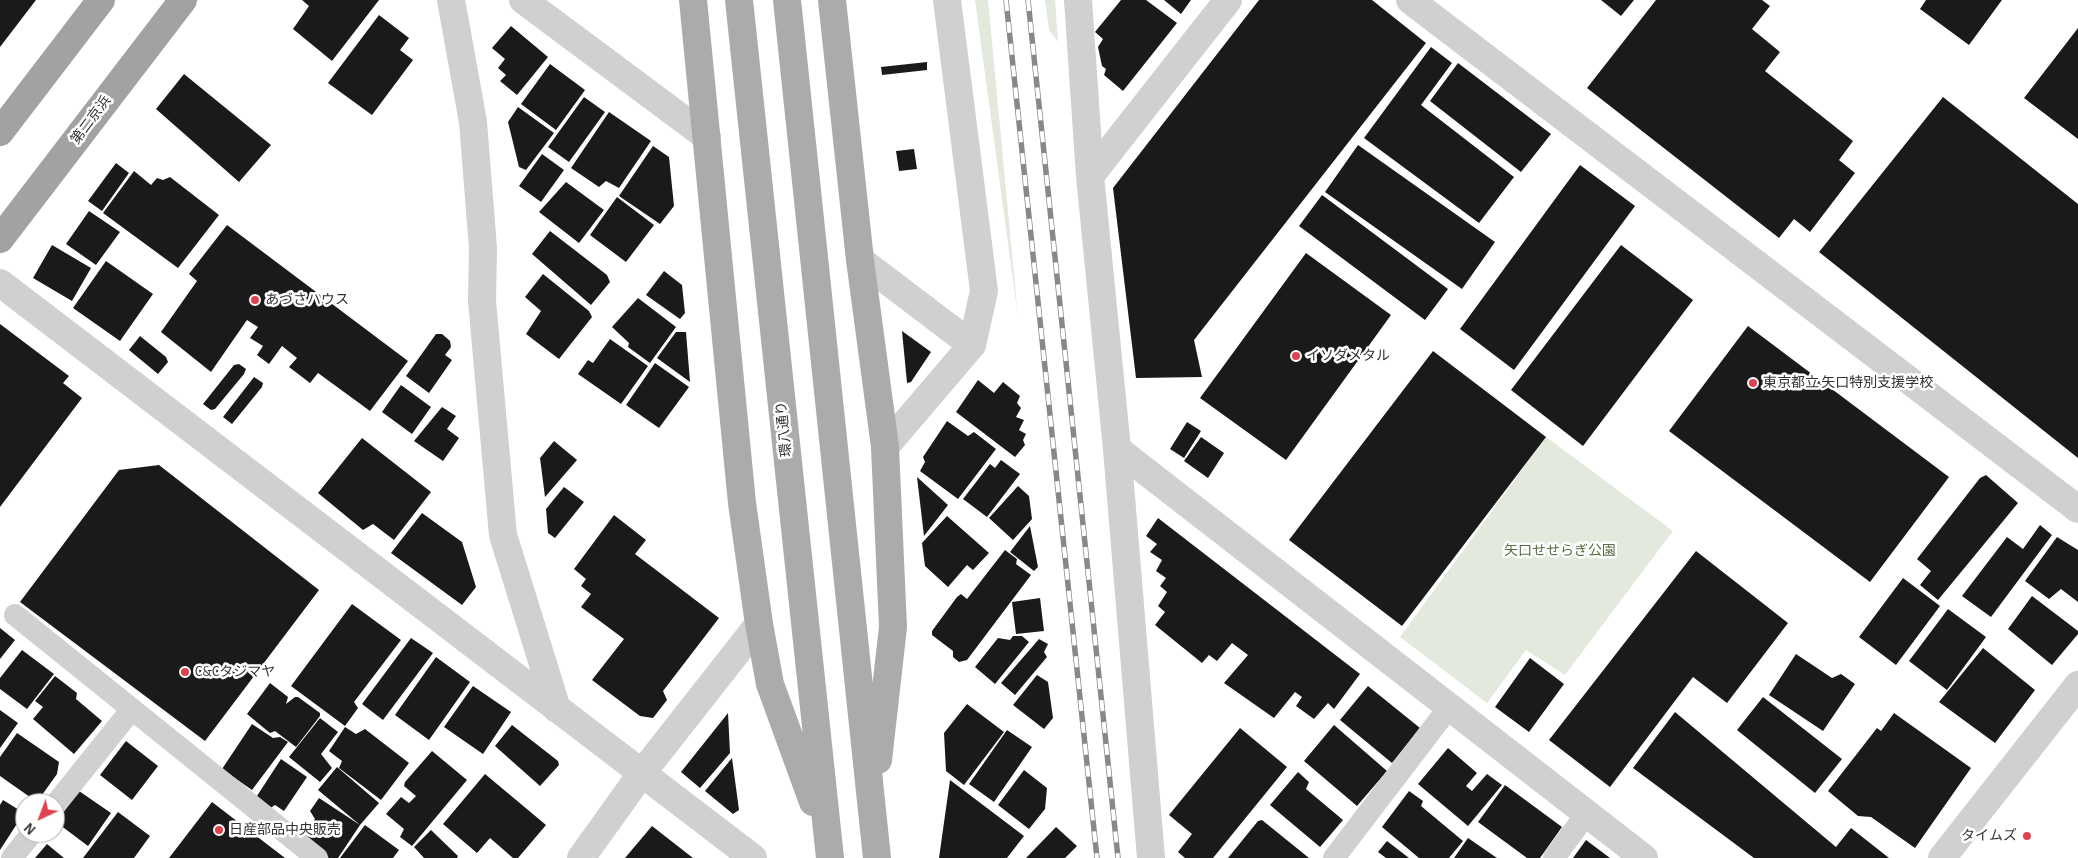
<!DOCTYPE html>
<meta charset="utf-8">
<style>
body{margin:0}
#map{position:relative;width:2078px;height:858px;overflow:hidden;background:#fff;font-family:"Alegreya Sans",sans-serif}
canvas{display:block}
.north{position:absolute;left:15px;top:793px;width:50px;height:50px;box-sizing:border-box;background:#fff;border:1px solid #adadad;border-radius:50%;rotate:223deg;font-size:14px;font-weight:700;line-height:20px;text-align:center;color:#333}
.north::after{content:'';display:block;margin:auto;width:18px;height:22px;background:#dc424f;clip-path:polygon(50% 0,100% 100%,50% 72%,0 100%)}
</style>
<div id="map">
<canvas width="2078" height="858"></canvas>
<div class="north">N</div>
</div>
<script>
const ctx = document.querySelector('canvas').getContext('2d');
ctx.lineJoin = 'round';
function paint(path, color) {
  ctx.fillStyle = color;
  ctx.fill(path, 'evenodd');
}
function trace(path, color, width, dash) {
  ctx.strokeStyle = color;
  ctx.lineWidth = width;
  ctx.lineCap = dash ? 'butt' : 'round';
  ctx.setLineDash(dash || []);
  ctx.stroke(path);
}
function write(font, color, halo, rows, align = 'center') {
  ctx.font = font + ' "Alegreya Sans","Noto Sans JP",sans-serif';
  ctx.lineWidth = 5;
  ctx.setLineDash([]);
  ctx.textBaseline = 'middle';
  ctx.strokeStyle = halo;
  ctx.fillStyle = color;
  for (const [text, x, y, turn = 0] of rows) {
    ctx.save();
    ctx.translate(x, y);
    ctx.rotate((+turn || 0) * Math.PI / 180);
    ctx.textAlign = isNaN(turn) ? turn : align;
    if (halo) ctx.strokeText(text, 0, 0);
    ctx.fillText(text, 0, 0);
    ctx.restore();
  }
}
paint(new Path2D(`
 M 975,0 L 988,0 L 1018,317 Z
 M 1045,0 L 1055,0 L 1058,42 L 1049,30 Z
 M 1546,437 L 1673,531 L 1565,675 L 1526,650 L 1487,703 L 1400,637 Z`), '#e3e9dd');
paint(new Path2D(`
 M 0,0 L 36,0 L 0,47 Z
 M 302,0 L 379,0 L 332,61 L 293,29 L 309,6 Z
 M 1121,0 L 1146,0 L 1177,23 L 1123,91 L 1104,75 L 1106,69 L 1102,66 L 1098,47 L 1103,39 L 1095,32 Z
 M 1164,0 L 1191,0 L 1181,14 Z
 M 1259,0 L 1372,0 L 1426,43 L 1194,340 L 1202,377 L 1136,378 L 1113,188 Z
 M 1601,0 L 1634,0 L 1621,16 Z
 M 1656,0 L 1762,0 L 1770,6 L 1752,29 L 1780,52 L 1765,71 L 1853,141 L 1839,160 L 1855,173 L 1810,232 L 1794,219 L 1779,238 L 1587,88 Z
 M 1926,0 L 2002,0 L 1969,45 L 1920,9 Z
 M 379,15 L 409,38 L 400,50 L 413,60 L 372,115 L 328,83 Z
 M 511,26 L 548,57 L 517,95 L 500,81 L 506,75 L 498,68 L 505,59 L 492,48 Z
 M 2078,28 L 2078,139 L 2024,98 Z
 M 1431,47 L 1452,63 L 1421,105 L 1514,177 L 1479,223 L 1364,138 Z
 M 927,62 L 927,70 L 882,75 L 881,67 Z
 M 1458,63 L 1551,134 L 1521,172 L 1430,101 Z
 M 550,64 L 585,90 L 556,130 L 521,104 Z
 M 184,74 L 271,145 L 239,182 L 156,109 Z
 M 584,97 L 605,112 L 569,162 L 548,147 Z
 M 1943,97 L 2078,204 L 2078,458 L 1819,252 Z
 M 518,107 L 554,133 L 526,170 L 519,167 L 508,122 Z
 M 609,112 L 651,141 L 619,188 L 606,181 L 599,187 L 571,168 Z
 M 1358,145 L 1495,242 L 1462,289 L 1325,192 Z
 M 653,146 L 669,157 L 674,206 L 660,224 L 619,196 Z
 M 914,149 L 917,169 L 899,171 L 896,151 Z
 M 542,154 L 564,170 L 541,202 L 519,186 Z
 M 116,163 L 129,173 L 102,211 L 88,201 Z
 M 1580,165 L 1635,206 L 1514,370 L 1460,329 Z
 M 134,171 L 151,185 L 157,178 L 163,180 L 170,177 L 219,215 L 178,268 L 103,213 Z
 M 566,182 L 604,210 L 579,243 L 539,212 Z
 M 1322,195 L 1448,289 L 1425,320 L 1299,226 Z
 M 617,197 L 654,225 L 626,262 L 590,235 Z
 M 89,211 L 120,232 L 96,265 L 66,244 Z
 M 227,225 L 408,361 L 370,411 L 318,373 L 310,383 L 289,367 L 297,358 L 282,346 L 269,364 L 257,355 L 263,346 L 250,338 L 258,327 L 247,320 L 211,372 L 161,332 L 197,281 L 189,274 Z
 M 550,231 L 607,275 L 610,282 L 591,305 L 532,254 Z
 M 52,245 L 91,268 L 72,301 L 33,278 Z
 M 1621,245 L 1693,300 L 1583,446 L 1511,390 Z
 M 1306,253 L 1391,315 L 1286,460 L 1200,398 Z
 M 106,261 L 153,294 L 120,341 L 73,308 Z
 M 664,271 L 682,285 L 685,313 L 680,319 L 646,295 Z
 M 543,274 L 589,311 L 592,317 L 559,359 L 526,334 L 541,311 L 525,297 Z
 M 638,298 L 676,327 L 650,363 L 628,347 L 629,343 L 612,327 Z
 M 0,324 L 69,376 L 63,383 L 82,398 L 0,507 Z
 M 1748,326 L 1949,477 L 1870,582 L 1669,431 Z
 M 902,331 L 931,352 L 911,382 L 907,383 Z
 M 676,332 L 686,332 L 690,382 L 657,358 Z
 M 436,334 L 442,334 L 450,341 L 451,347 L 445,355 L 452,360 L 429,393 L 406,376 Z
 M 140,336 L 166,357 L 168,362 L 158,374 L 129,350 Z
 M 610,339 L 648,366 L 621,404 L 578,374 L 588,360 L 593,363 Z
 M 1433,351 L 1546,437 L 1402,626 L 1289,540 Z
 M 655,363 L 689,387 L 659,428 L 626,405 Z
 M 239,364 L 246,369 L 244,374 L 215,409 L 211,410 L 203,404 L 234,365 Z
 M 254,377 L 263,383 L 262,387 L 232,424 L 223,417 Z
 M 978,380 L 994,393 L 1003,382 L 1020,396 L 1017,403 L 1021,408 L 1016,417 L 1024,420 L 1019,430 L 1026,434 L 1023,440 L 1025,445 L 1015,457 L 956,412 Z
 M 401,385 L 431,407 L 412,434 L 382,412 Z
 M 442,407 L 456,416 L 447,429 L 459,438 L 443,461 L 414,441 Z
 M 947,421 L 968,436 L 974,432 L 996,449 L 958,499 L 920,471 L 925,462 L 923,457 Z
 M 1187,422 L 1201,431 L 1184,458 L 1170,449 Z
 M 1201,437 L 1224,453 L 1208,478 L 1184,461 Z
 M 362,438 L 431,492 L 394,540 L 373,524 L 363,530 L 318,493 Z
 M 554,441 L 577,460 L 545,497 L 540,458 Z
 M 1001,460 L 1020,474 L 987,517 L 963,499 L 990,464 L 995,468 Z
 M 159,465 L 319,590 L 205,741 L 20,602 L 119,470 Z
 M 1986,475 L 2018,503 L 1938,600 L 1920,585 L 1931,571 L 1917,559 L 1980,478 Z
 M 917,477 L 948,505 L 924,536 Z
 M 1018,486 L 1029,496 L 1032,519 L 1013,540 L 989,518 Z
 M 564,487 L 584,502 L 555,538 L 548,533 L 546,509 Z
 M 422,513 L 462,542 L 476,587 L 462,605 L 391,553 Z
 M 614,515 L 646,540 L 635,554 L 719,618 L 663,691 L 667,700 L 653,718 L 640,716 L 592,680 L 624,639 L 581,607 L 591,594 L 581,586 L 586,579 L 574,569 Z
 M 947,516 L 989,553 L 973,570 L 967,565 L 948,587 L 925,566 L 922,543 Z
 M 1158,518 L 1360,674 L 1334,709 L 1328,703 L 1314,719 L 1296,706 L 1302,697 L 1295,692 L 1274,718 L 1224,683 L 1248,655 L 1232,643 L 1217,661 L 1209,655 L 1202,663 L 1155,625 L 1165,612 L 1158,606 L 1167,592 L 1160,586 L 1166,578 L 1156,571 L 1162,560 L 1150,552 L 1157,544 L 1146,536 Z
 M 2040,525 L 2052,535 L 1991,617 L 1962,596 L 2007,537 L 2023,549 Z
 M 1030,526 L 1038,567 L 1034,571 L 1010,552 Z
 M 2057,537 L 2078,550 L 2078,602 L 2061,589 L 2049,599 L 2025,581 Z
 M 1005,550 L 1017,559 L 1016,564 L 1031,575 L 967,660 L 959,662 L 953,657 L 953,651 L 932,635 L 932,631 L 957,597 L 961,594 L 967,599 Z
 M 1696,551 L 1788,623 L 1727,703 L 1693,677 L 1610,787 L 1549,740 Z
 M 1903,578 L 1940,606 L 1896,665 L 1859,637 Z
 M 2032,596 L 2078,631 L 2078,634 L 2052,665 L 2008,629 Z
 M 1040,598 L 1044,631 L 1016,634 L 1012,602 Z
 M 352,604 L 401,640 L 354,702 L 358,708 L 345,726 L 291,686 Z
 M 1948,609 L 1986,637 L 1947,690 L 1909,661 Z
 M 0,628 L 15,640 L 0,659 Z
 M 1013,636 L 1022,636 L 1029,642 L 995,684 L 975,667 L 998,638 L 1010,640 Z
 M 411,638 L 433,653 L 383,720 L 362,704 Z
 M 1039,639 L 1048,644 L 1044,652 L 1047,657 L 1015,695 L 1001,683 Z
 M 1983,648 L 2035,690 L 1995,743 L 1939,702 Z
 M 22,650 L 54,674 L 27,709 L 0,689 L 0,678 Z
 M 1796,654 L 1832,678 L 1841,674 L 1855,684 L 1823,731 L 1769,695 Z
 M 436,657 L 470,682 L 429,740 L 395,715 Z
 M 1530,658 L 1564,684 L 1529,732 L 1495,707 Z
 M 1037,675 L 1048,682 L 1053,718 L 1044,729 L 1013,705 Z
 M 55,676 L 77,693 L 76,699 L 102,721 L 74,754 L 33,719 L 43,707 L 35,701 Z
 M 270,683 L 288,697 L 286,704 L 295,697 L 298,697 L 320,713 L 320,716 L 296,747 L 275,731 L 270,733 L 247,714 Z
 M 473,686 L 511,712 L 483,754 L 444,727 Z
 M 1368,686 L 1420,728 L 1392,763 L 1340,720 Z
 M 1763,697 L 1842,759 L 1815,793 L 1737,730 Z
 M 967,704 L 1004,732 L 964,785 L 946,771 L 944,733 Z
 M 0,710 L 18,723 L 0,748 Z
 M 1675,712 L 1836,847 L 1851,828 L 1889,858 L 1754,858 L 1633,768 Z
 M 728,713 L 730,753 L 700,788 L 681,772 Z
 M 1894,713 L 1971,768 L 1915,848 L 1871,817 L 1858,816 L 1828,791 L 1877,728 L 1881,731 Z
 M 320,718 L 338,732 L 321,754 L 332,768 L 320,782 L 289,757 Z
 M 252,724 L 273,738 L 280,737 L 288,742 L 252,790 L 222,769 Z
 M 512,725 L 558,761 L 559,765 L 540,786 L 495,746 Z
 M 1334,725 L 1387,771 L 1357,806 L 1304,761 Z
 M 345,727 L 356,734 L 365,729 L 409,763 L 381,800 L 339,768 L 342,761 L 329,751 Z
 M 1240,728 L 1287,767 L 1213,858 L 1185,858 L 1178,852 L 1192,834 L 1169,815 Z
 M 1007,730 L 1032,747 L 994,802 L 969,784 Z
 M 17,733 L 59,762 L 57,774 L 37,802 L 0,776 L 0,757 Z
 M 126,741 L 158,766 L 132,800 L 100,775 Z
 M 1448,748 L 1477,773 L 1466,786 L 1472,791 L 1487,774 L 1502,785 L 1468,826 L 1418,784 Z
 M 432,751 L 467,780 L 412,846 L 400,837 L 404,829 L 386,814 L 401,797 L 409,803 L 416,796 L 404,786 L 405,782 Z
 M 732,758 L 739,810 L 733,814 L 705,791 Z
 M 281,759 L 307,777 L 284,811 L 275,805 L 269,809 L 255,799 Z
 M 337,767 L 379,803 L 360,825 L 318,790 Z
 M 1024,770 L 1047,788 L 1045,809 L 1029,829 L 998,805 Z
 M 1298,772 L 1309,782 L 1306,789 L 1343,820 L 1320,847 L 1270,805 Z
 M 485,774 L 546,825 L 518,858 L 513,858 L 490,838 L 477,853 L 443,824 Z
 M 950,780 L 1024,836 L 1007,858 L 939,858 Z
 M 1505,785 L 1562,827 L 1540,858 L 1527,858 L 1478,822 Z
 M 79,791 L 111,813 L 88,846 L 56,822 Z
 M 1409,791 L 1423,801 L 1421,806 L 1463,841 L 1449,858 L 1419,858 L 1382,827 Z
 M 319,798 L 360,825 L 338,858 L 329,858 L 301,839 L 315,819 L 310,811 Z
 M 3,800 L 24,813 L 0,850 L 0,805 Z
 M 212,802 L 285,858 L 169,858 Z
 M 118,812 L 150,836 L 134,858 L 83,858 Z
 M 1262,820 L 1309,858 L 1228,858 L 1258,821 Z
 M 365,825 L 399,850 L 393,858 L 340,858 Z
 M 652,826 L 693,858 L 625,858 Z
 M 1056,827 L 1077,846 L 1065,858 L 1026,858 Z
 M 431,830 L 458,856 L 457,858 L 424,858 L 414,847 Z
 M 1468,838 L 1497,858 L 1454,858 Z
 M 1586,840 L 1610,858 L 1573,858 Z
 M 1387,841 L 1409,858 L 1386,858 L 1378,852 Z
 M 47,844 L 64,858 L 35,858 Z`), '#1a1a1a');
trace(new Path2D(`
 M 15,615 L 317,858
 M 55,805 L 132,709
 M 12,858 L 32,833
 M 1334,858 L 1450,706
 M 1554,858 L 1587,813`), '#d0d0d0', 22);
trace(new Path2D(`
 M 451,0 L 473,122 L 483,248 L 482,301 L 503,535 L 557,709
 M 523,0 L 707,137
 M 1078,0 L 1090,176 L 1117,449 L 1151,858
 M 860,260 L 972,345
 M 0,283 L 753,858
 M 885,447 L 972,345 L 984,291 L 947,0
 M 1117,449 L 1644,858
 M 581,858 L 642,773 L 759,624`), '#d0d0d0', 28);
trace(new Path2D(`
 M 1410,0 L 2078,509
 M 1090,176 L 1228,0
 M 1942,858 L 2078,685`), '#d0d0d0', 28);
trace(new Path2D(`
 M 693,0 L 742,503 L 759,624 L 770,684 L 813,802
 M 739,0 L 830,858
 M 787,0 L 877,858
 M 832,0 L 860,260 L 885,447 L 893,627 L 878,760`), '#ababab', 28);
trace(new Path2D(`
 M 0,132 L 101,0
 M 0,239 L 183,0`), '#a2a2a2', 28);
const rail = new Path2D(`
 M 1006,0 L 1097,858
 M 1028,0 L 1118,858`);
trace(rail, '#888', 5.5);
trace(rail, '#fff', 4, [11]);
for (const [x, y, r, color] of [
 [255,300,5,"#dc424f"],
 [1296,356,5,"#dc424f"],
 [1753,383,5,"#dc424f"],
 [185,672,5,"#dc424f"],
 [219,830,5,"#dc424f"],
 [2027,836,5,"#dc424f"]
]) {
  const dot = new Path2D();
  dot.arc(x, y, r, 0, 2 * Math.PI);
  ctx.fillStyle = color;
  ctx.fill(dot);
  trace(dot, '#fff', 2);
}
write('14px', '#333', '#fff', [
 ["第二京浜",91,120,-53],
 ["環八通り",784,429,-96]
]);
write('14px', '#333', '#fff', [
 ["あづさハウス",265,300],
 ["イソダメタル",1306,356],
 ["東京都立 矢口特別支援学校",1763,383],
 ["C&Cタジマヤ",195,672],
 ["日産部品中央販売",229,830],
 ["タイムズ",2017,836,"right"]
], 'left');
write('14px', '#566d42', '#fff', [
 ["矢口せせらぎ公園",1560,551]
]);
</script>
